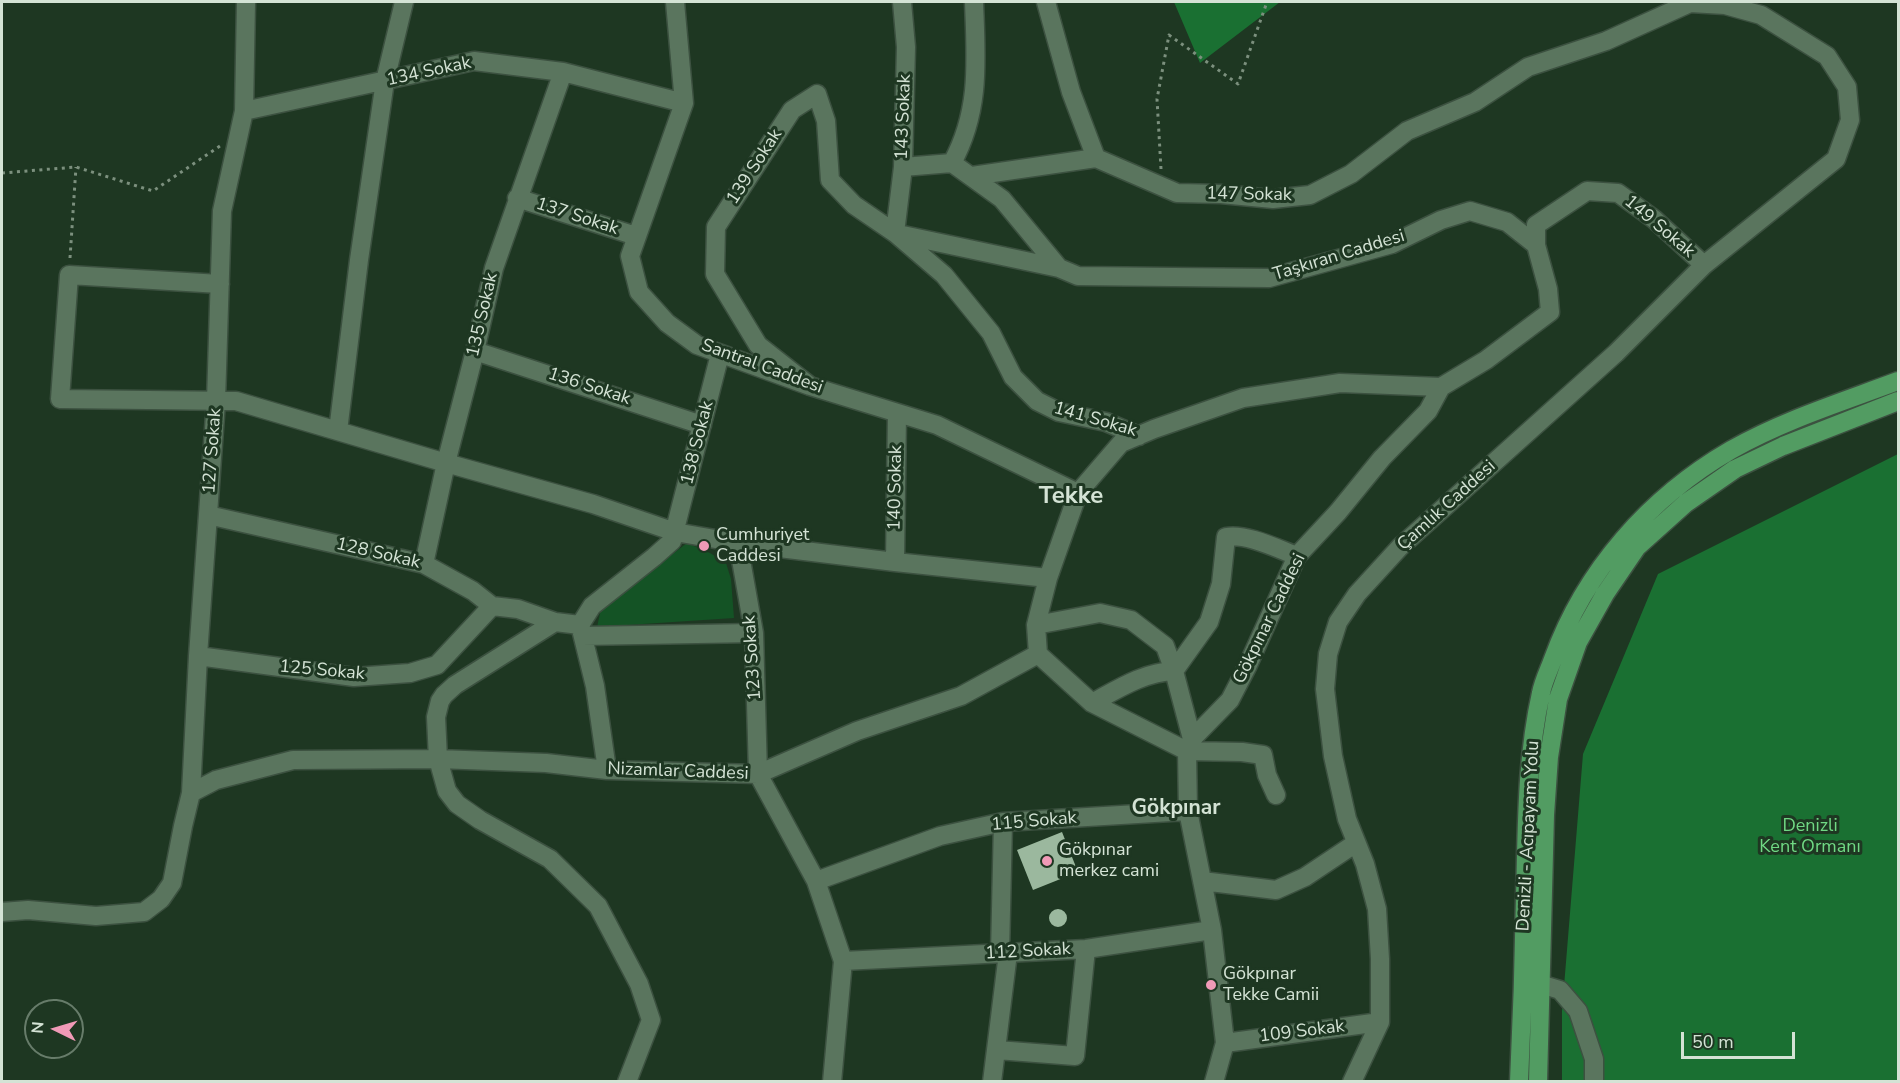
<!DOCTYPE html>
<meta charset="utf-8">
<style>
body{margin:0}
#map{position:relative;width:1900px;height:1083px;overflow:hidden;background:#1e3722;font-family:"Nunito Sans",sans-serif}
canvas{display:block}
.frame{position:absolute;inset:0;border:3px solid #d4e3d5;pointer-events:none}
.north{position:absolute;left:24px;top:999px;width:60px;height:60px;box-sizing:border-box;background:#1e3722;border:2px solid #677c6a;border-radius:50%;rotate:275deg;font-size:16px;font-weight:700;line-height:24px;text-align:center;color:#d4e3d5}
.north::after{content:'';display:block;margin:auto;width:21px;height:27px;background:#f09ab7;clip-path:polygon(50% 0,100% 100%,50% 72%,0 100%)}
.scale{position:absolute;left:1681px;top:1032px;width:114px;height:27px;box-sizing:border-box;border:3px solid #d4e3d5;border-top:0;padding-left:8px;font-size:18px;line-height:21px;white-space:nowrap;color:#d4e3d5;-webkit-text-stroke:4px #1e3722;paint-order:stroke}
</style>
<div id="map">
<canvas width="1900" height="1083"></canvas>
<div class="frame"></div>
<div class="north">N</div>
<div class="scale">50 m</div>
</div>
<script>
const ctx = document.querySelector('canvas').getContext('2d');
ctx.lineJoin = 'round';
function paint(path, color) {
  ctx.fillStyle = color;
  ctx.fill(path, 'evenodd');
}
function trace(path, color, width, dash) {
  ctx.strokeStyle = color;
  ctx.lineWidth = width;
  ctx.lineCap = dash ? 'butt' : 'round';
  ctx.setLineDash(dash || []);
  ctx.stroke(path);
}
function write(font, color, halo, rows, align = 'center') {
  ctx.font = font + ' "Nunito Sans",sans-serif';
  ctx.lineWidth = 6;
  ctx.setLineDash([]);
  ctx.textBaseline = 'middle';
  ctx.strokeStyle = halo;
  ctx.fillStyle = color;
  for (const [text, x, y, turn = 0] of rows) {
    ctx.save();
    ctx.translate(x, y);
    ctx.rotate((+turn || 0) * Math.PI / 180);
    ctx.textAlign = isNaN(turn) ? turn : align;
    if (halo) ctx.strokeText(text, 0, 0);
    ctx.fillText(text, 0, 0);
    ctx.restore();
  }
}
paint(new Path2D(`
 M 687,543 L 710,553 L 726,563 L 731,579 L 734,618 L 597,627 L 601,609 Z`), '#145325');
paint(new Path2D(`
 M 1174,2 L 1280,2 L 1200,63 Z
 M 1898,454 L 1898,1081 L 1562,1082 L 1562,1011 L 1583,754 L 1658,574 Z`), '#1a7032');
paint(new Path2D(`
 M 1062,832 L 1078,872 L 1033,890 L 1017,850 Z
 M1049 918a9 9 0 1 1 18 0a9 9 0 1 1-18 0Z`), '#9bb89e');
const minor = new Path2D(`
 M 675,2 L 684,103 L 630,256 L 639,292 L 667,323 L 697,345 L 810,386 L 937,425 L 1078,493
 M 1046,2 L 1071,92 L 1096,158 L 1177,193 L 1221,194 L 1273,199 L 1310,195 L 1351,174 L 1407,131 L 1475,102 L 1528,67 L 1606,41 L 1690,3 L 1725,5 L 1761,15 L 1827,56 L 1847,87 L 1850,120 L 1836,159 L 1704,265 L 1616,353 L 1400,547 L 1357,594 L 1338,622 L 1328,654 L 1325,689 L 1333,756 L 1347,819 L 1365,864 L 1377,909 L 1380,959 L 1380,1022 L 1352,1082
 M 244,111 L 474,61 L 563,72 L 684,103
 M 952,163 C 981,110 976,59 974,2
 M 903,167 L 952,163 L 1002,199 L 1059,268
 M 972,176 L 1096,158
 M 517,198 L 636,236
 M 895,233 L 903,167 L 906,47 L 902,2
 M 898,234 L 1059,268 L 1078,276 L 1269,278 L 1392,244 L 1441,220 L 1470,211 L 1507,222 L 1536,245
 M 220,284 L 69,275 L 60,399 L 236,401 L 446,463 L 593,504 L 675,532 L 738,543 L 895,562 L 1048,578
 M 475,351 L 702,425
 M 810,386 L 758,345 L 715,274 L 716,227 L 792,110 L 817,94 L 826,121 L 830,180 L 854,205 L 895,233 L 944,275 L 991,333 L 1013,377 L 1037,401 L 1059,412 L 1106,422 L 1139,436
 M 338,431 L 359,260 L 385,81 L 404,2
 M 208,515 L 424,564 L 473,591 L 492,606 L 518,609 L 555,622 L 580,625
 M 738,543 L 754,633 L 758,774 L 816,881 L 843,961 L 832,1082
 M 895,562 L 897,414
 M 424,564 L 446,463 L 475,351 L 494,268 L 563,72
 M 555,622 L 455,685 L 444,695 L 440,701 L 436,717 L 438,759 L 447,791 L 457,804 L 480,820 L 550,859 L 598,906 L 639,984 L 651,1020 L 627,1082
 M 580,625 L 592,606 L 654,557 L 672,541 L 720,354
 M 580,625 L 595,686 L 607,770
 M 1036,625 L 1100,613 L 1131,620 L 1165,646 L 1174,671 L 1192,739
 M 583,636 L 754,633
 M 198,656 L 354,677 L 410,673 L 437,665 L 492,606
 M 1174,671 L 1209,622 L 1221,584 L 1226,537 C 1246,533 1278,549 1297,556
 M 1092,703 C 1118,689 1144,672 1174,671
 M 191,793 L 216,780 L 293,760 L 438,759 L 546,763 L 607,770 L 758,774 L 857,731 L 961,696 L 1038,654
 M 1276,795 L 1267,775 L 1263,755 L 1242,752 L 1187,751 L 1092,703 L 1038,654 L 1036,625 L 1048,578 L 1078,493 L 1121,443 L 1154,429 L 1243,398 L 1340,383 L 1441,387
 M 816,881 L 940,836 L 1003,822 L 1188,811
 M 1202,881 L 1276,890 L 1305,877 L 1356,843
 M 2,912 L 28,910 L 96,916 L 144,912 L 161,899 L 172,883 L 183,826 L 191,793 L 198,656 L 216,401 L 222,211 L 244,111 L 246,2
 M 1000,954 L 1003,822
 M 843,961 L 1086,949 L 1212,930
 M 1540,984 L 1560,990 L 1578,1011 L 1594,1059 L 1594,1082
 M 1225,1043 L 1380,1022
 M 997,1050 L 1075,1056 L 1086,949
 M 992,1082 L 1008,953
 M 1214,1082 L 1225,1043 L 1212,930 L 1188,811 L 1187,751 L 1192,739 L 1230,700 L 1247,667 L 1297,556 L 1338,512 L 1382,458 L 1428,411 L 1441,387 L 1486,360 L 1550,312 L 1548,289 L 1536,245 L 1536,225 L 1587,191 L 1618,193 L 1654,219 L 1704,265`);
const major = new Path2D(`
 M 1519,1082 C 1522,1020 1524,958 1525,896 C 1527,828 1526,760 1541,693 C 1543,682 1549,670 1553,659 C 1585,570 1650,497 1731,450 C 1784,420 1842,402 1898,381
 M 1538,1082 L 1545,815 L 1549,757 L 1558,699 L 1578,642 L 1605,594 L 1637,547 L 1686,503 L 1735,469 L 1783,446 L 1898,401`);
trace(minor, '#3c5140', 21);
trace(major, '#3c5140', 21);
trace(new Path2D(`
 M 1161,169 L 1157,99 L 1169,35 L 1238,84 L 1267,2
 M 2,173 L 76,167 L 153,191 L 220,146
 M 70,258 L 76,167`), '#7c907e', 3, [3, 4.5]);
trace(minor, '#5a755e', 18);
trace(major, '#529c62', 18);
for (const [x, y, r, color] of [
 [704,546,6,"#f09ab7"],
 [1047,861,6,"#f09ab7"],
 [1211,985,6,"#f09ab7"]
]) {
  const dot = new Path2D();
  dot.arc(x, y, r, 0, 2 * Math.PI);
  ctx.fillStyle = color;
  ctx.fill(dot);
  trace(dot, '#1e3722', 2);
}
write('18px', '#d4e3d5', '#1e3722', [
 ["134 Sokak",429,72,-12],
 ["143 Sokak",904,117,-88],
 ["139 Sokak",755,167,-57],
 ["147 Sokak",1249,195,1],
 ["137 Sokak",577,217,18],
 ["149 Sokak",1659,227,40],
 ["Taşkıran Caddesi",1339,256,-17],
 ["135 Sokak",483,315,-77],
 ["Santral Caddesi",762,367,20],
 ["136 Sokak",589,387,18],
 ["141 Sokak",1095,420,16],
 ["138 Sokak",698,443,-76],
 ["127 Sokak",213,451,-86],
 ["140 Sokak",896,488,-89],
 ["Çamlık Caddesi",1447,506,-42],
 ["128 Sokak",378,554,13],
 ["Gökpınar Caddesi",1270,619,-64],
 ["123 Sokak",753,658,-94],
 ["125 Sokak",322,671,5],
 ["Nizamlar Caddesi",678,772,2],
 ["115 Sokak",1034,822,-5],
 ["Denizli - Acıpayam Yolu",1529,836,-87],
 ["112 Sokak",1028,952,-3],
 ["109 Sokak",1302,1032,-7]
]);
write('18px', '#d4e3d5', '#1e3722', [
 ["Cumhuriyet",716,536],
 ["Caddesi",716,557],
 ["Gökpınar",1059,851],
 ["merkez cami",1059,872],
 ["Gökpınar",1223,975],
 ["Tekke Camii",1223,996]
], 'left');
write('18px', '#70d984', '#1e3722', [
 ["Denizli",1810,827],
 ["Kent Ormanı",1810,848]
]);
write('bold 21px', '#d4e3d5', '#1e3722', [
 ["Gökpınar",1176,809]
]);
write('bold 24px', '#d4e3d5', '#1e3722', [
 ["Tekke",1071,497]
]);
</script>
